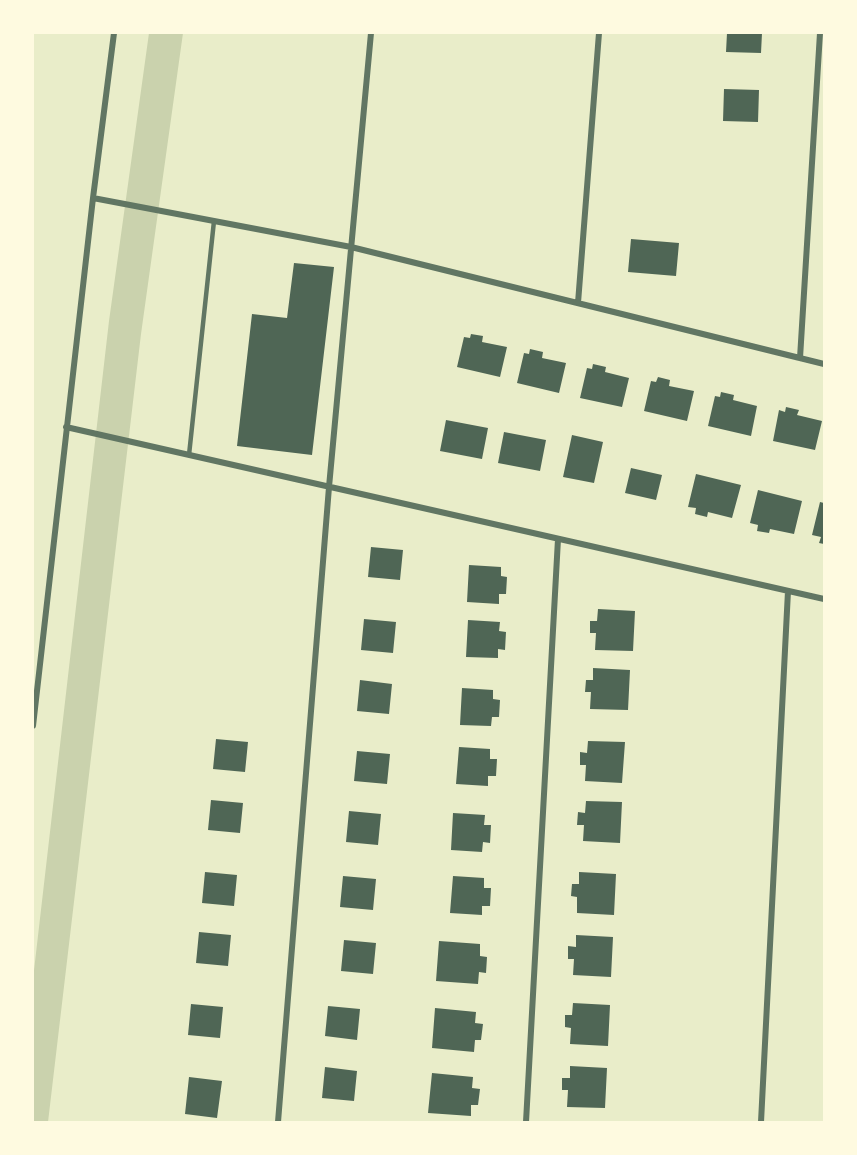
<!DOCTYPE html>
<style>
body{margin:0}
#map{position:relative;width:857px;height:1155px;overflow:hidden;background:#e9edc9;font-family:Mulish,sans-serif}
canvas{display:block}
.frame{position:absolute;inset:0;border:34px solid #fefae0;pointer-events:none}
</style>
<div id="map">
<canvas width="857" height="1155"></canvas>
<div class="frame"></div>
</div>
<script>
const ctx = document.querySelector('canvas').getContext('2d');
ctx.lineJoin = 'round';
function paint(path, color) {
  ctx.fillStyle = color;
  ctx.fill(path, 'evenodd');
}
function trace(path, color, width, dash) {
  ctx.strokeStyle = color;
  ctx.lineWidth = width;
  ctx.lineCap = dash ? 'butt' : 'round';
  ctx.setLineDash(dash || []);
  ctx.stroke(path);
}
paint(new Path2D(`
 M 149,33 L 183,33 L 141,334 L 48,1122 L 33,1122 L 33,979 L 109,321 Z`), '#cad2ad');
paint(new Path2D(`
 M 727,33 L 762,33 L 761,53 L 726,52 Z
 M 724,89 L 759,90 L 758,122 L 723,121 Z
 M 631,239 L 679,243 L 676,276 L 628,272 Z
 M 294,263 L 334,267 L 312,455 L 237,446 L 252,314 L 287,318 Z
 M 471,334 L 483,336 L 482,342 L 507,347 L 500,377 L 457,367 L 464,337 L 470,338 Z
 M 530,349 L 543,352 L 542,358 L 566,363 L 559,393 L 517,383 L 524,353 L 529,354 Z
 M 593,364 L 606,367 L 605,372 L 629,378 L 622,407 L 580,398 L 587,368 L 592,369 Z
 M 658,377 L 670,380 L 669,386 L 694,391 L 687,421 L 644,411 L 651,381 L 656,382 Z
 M 721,392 L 734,395 L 733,400 L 757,406 L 751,436 L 708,426 L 715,396 L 720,397 Z
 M 786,407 L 799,410 L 797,415 L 822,421 L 815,450 L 773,441 L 779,410 L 785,412 Z
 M 446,420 L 488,428 L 482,459 L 440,451 Z
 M 504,432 L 546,440 L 540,471 L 498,463 Z
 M 572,435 L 603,442 L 594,483 L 563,477 Z
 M 631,468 L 662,475 L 656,500 L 625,493 Z
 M 696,474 L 741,485 L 732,518 L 708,512 L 707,517 L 695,514 L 696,508 L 688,507 Z
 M 758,490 L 802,501 L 794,534 L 770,529 L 769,533 L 757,531 L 758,525 L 750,523 Z
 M 820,502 L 824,503 L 824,544 L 819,543 L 821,537 L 812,535 Z
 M 371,547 L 403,550 L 400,580 L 368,577 Z
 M 469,565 L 501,567 L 501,576 L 507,577 L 506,594 L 499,594 L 499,604 L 467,602 Z
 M 598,609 L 635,611 L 633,651 L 595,650 L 596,633 L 590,633 L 590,621 L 597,621 Z
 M 364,619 L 396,622 L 393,653 L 361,650 Z
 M 468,620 L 500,622 L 499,631 L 506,632 L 505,650 L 498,649 L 498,658 L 466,657 Z
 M 593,668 L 630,670 L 628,710 L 590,709 L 591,692 L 585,692 L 586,680 L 593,680 Z
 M 360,680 L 392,684 L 389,714 L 357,711 Z
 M 462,688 L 493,690 L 493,699 L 500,700 L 499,717 L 492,717 L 491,726 L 460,725 Z
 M 216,739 L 248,742 L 245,772 L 213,769 Z
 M 588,741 L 625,742 L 622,783 L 585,781 L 586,765 L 580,765 L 580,752 L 587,753 Z
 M 459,747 L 490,749 L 490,759 L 497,759 L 496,776 L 488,776 L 488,786 L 456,784 Z
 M 357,751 L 390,754 L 387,784 L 354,781 Z
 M 211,800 L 243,803 L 240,833 L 208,830 Z
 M 586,801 L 622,802 L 620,843 L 583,841 L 584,825 L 577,825 L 578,812 L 585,813 Z
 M 349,811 L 381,814 L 378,845 L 346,842 Z
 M 453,813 L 485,815 L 484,825 L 491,825 L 490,843 L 483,842 L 482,852 L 451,850 Z
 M 205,872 L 237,875 L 234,906 L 202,903 Z
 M 579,872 L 616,874 L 614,915 L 577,913 L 577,897 L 571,896 L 572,884 L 579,884 Z
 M 343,876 L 376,879 L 373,910 L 340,907 Z
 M 453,876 L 484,878 L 484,888 L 491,888 L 490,906 L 482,906 L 482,915 L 450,913 Z
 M 199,932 L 231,935 L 228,966 L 196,963 Z
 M 576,935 L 613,937 L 611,977 L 573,975 L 574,959 L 568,959 L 568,946 L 576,947 Z
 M 344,940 L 376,943 L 373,974 L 341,971 Z
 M 439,941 L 480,944 L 480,956 L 487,957 L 486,973 L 479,972 L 478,984 L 436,981 Z
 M 573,1003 L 610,1005 L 608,1046 L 570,1044 L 571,1028 L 565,1027 L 565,1015 L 572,1015 Z
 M 191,1004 L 223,1007 L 220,1038 L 188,1035 Z
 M 328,1006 L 360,1009 L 357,1040 L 325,1036 Z
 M 435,1008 L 476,1012 L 475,1023 L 483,1024 L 481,1040 L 475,1040 L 474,1052 L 432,1048 Z
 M 570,1066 L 607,1068 L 605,1108 L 567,1107 L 568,1090 L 562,1090 L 562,1078 L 570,1078 Z
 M 325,1067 L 357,1071 L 354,1101 L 322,1098 Z
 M 432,1073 L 473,1077 L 472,1088 L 480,1089 L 478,1105 L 471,1105 L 471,1116 L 428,1113 Z
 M 189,1077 L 222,1081 L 217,1118 L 185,1114 Z`), '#4f6655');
trace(new Path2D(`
 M 189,455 L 214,221`), '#617663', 4.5);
trace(new Path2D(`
 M 93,198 L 351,247 L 824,364
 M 578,303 L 599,33
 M 800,358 L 820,33
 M 66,427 L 824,599
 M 33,726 L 93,198 L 114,33
 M 278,1122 L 329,487 L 371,33
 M 526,1122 L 558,539
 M 761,1122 L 788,591`), '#617663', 6);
</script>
